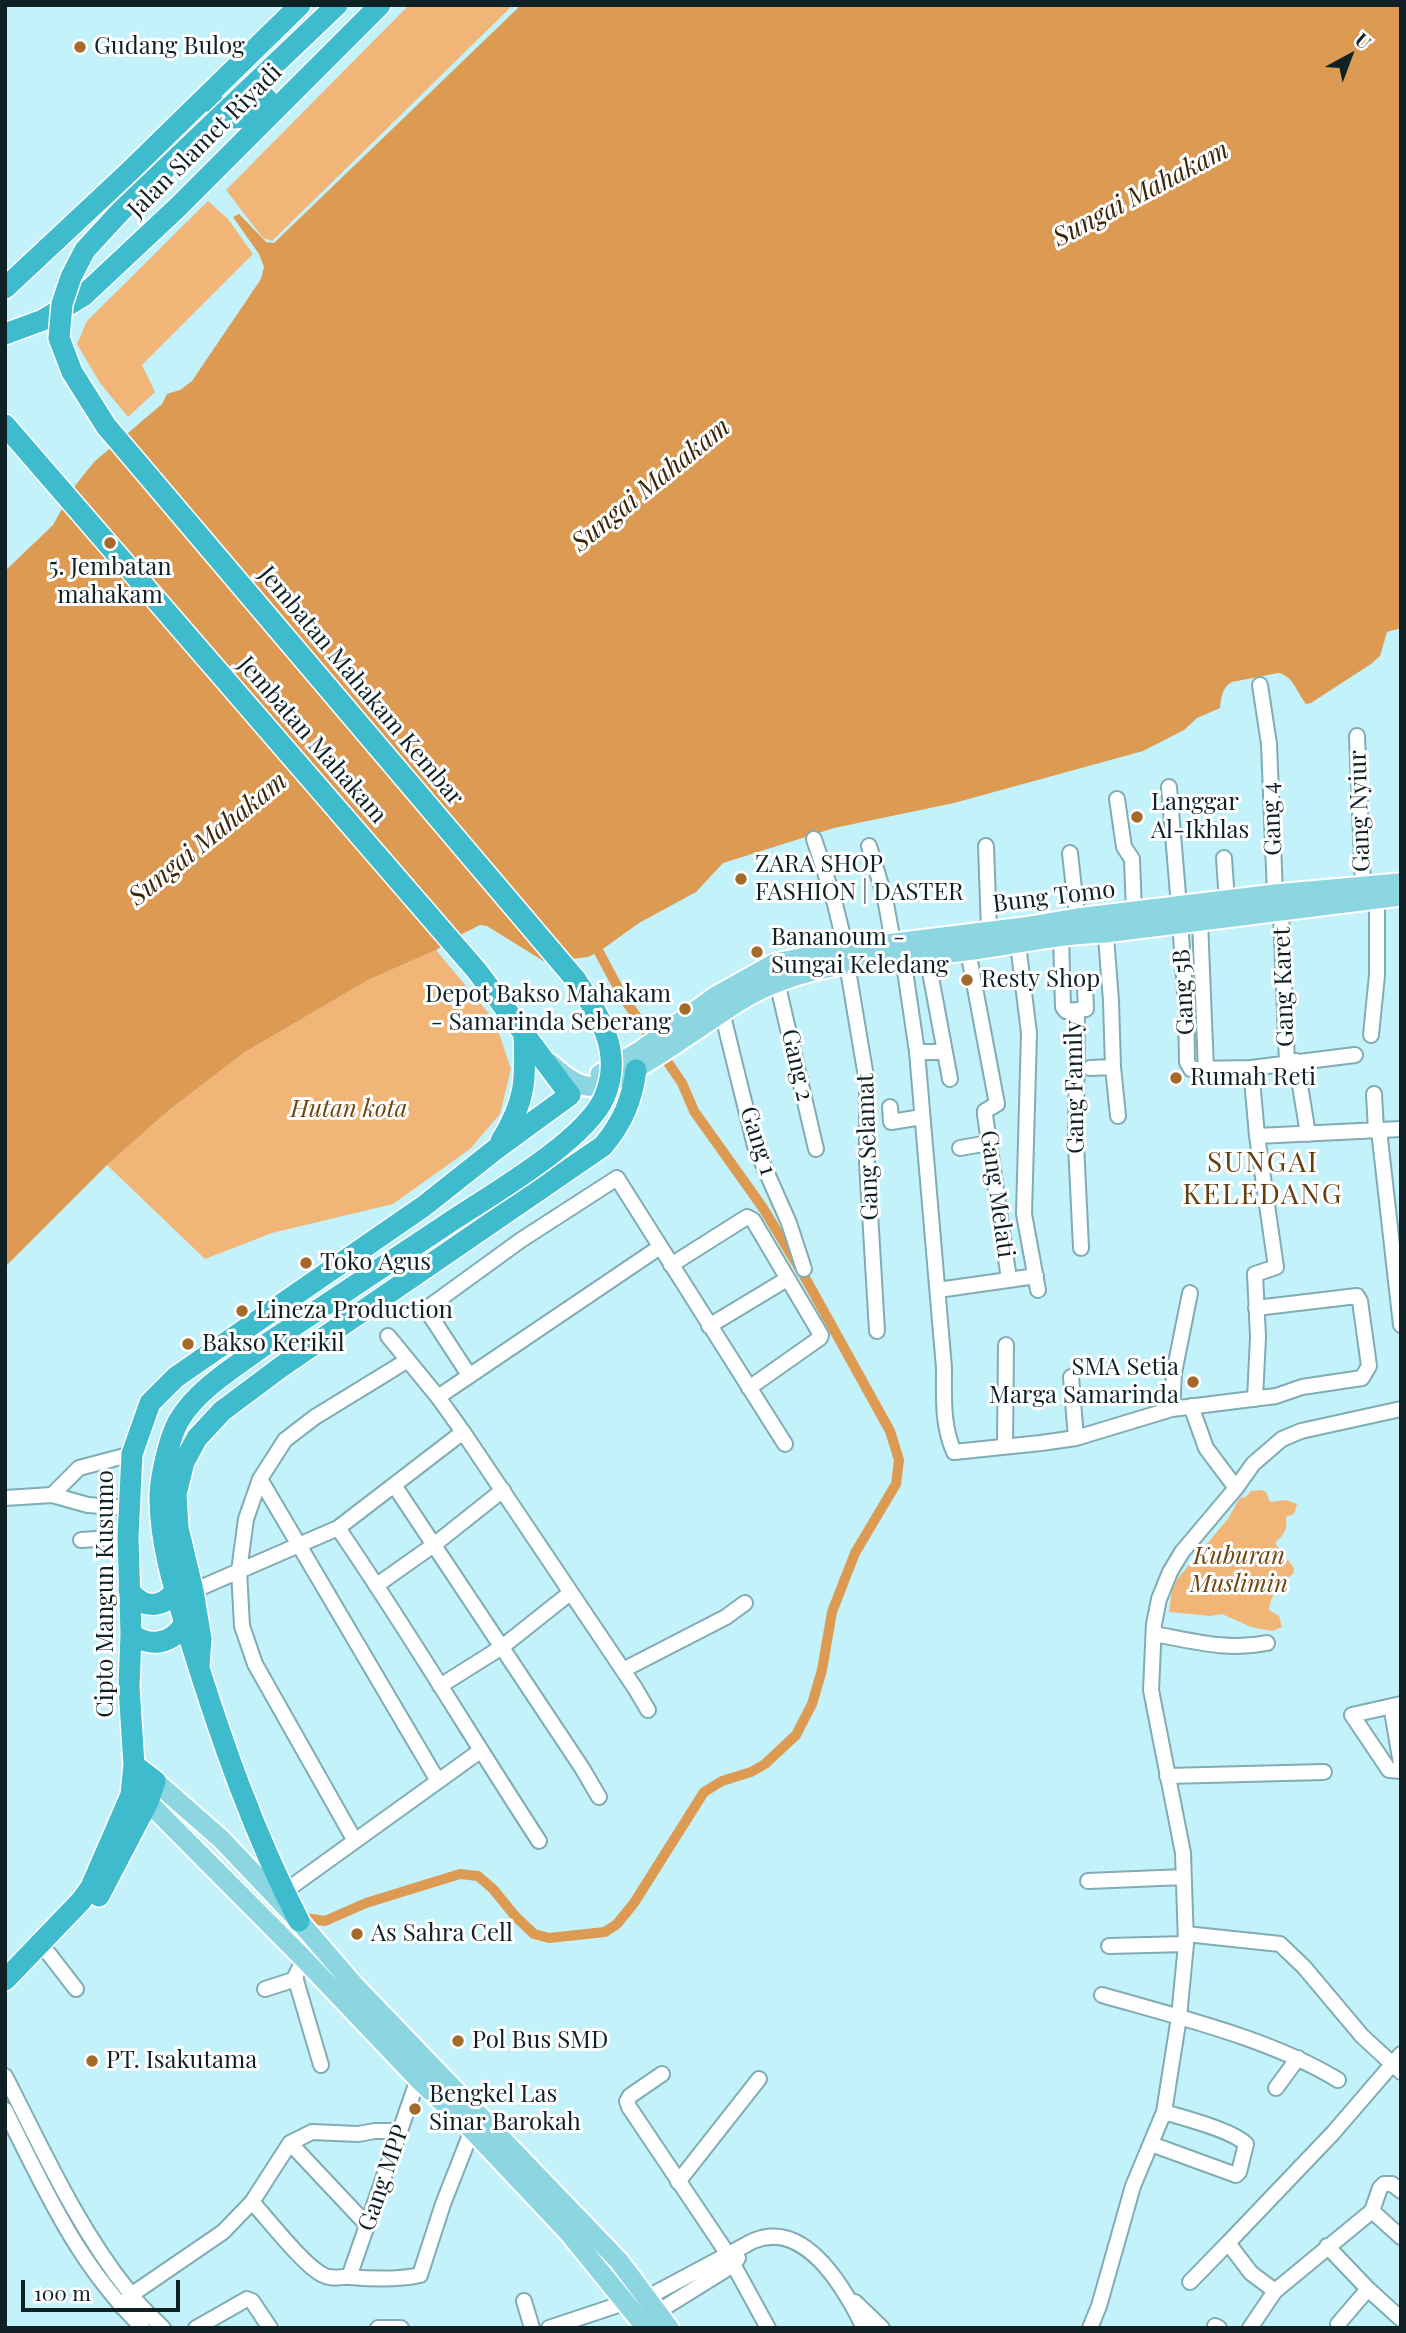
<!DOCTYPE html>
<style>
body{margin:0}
#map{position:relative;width:1406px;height:2333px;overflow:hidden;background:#c4f2fa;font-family:"Playfair Display",serif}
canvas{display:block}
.frame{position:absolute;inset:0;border:7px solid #0f2124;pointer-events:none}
.north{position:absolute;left:1315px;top:21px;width:70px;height:70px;-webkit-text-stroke:5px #fff;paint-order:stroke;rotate:41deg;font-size:19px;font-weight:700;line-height:28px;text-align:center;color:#0f2124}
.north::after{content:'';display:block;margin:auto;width:24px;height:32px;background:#0f2124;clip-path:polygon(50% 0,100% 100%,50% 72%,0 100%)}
.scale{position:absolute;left:21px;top:2280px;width:159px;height:32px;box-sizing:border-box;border:4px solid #0f2124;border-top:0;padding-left:9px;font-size:21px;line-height:24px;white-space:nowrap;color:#0f2124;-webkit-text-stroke:5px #fff;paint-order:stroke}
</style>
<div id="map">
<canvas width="1406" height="2333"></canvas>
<div class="frame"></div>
<div class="north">U</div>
<div class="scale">100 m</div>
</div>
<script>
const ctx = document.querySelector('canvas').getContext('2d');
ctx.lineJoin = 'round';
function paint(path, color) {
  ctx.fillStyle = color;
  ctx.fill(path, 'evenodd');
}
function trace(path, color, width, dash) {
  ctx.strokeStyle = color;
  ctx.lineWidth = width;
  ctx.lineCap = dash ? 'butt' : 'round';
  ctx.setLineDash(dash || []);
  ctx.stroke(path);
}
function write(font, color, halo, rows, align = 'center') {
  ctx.font = font + ' "Playfair Display",serif';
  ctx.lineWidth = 6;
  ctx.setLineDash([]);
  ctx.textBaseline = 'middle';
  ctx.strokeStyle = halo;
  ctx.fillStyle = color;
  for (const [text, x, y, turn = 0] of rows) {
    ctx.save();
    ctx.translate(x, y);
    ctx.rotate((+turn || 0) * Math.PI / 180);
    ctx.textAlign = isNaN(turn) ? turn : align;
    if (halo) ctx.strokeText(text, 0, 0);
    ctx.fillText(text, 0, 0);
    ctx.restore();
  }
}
paint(new Path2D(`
 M 409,5 L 513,5 L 272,241 L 263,238 L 226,190 Z
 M 208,201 L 228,219 L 253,254 L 142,365 L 155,392 L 128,417 L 100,383 L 77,344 L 87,321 Z
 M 436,950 L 495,1021 L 511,1069 L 500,1114 L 470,1149 L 393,1204 L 272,1233 L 205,1259 L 107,1165 L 169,1110 L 245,1052 L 370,979 Z
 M 1261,1490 L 1266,1492 L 1270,1502 L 1286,1500 L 1297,1504 L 1294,1514 L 1286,1517 C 1288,1529 1284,1535 1275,1543 L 1294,1568 L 1293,1574 C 1281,1582 1270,1595 1269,1610 L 1279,1616 L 1282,1627 L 1272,1631 L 1251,1627 L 1222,1614 L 1210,1616 L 1169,1612 L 1172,1589 L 1178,1578 L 1227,1520 L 1240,1498 L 1246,1497 L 1251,1491 Z`), '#f1b578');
paint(new Path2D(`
 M 521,5 L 1401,5 L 1401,628 L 1387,632 L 1380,656 L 1371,664 L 1311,703 L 1306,704 C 1297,693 1293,675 1278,673 L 1232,682 C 1222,687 1221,698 1220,708 L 1197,718 L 1184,730 L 1143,751 L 954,803 L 834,828 L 723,863 L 696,892 L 639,923 L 600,951 L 588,957 L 545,962 L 487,926 L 480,925 L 460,935 L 436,950 L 370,979 L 245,1052 L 169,1110 L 107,1165 L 5,1267 L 5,571 L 53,525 L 74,487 L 94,462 L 162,404 L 167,394 L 180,390 L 192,381 L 261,279 L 264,267 L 259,254 L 233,217 L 239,214 L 266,242 L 274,243 Z`), '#dd9a52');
trace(new Path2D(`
 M 299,1917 L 325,1921 L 366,1903 L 460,1874 L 478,1876 L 493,1889 L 515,1916 L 534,1934 L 549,1938 L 605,1932 L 617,1924 L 634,1903 L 704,1792 L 722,1781 L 751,1772 L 765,1764 L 796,1735 L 812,1704 L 822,1670 L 832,1612 L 855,1553 L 896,1484 L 899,1460 L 890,1431 L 807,1281 L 763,1208 L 694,1111 L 682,1083 L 623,997 L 592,939`), '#dd9a52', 10);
const minor = new Path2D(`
 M 1260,685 L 1269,744 L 1275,894
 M 1357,736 L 1363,885
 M 1169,787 L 1179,906
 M 1117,799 L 1124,847 L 1132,859 L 1134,912
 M 814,839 L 834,900 L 846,949
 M 869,846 L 885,898 L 893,942
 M 986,846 L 989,930
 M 1070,853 L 1078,925
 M 1224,858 L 1227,901
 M 1281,912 L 1287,1063
 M 1200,921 L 1206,1070
 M 1180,922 L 1186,1005 L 1187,1062 L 1191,1069 L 1251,1068 L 1355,1055
 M 1105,924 L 1111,1001 L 1113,1067 L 1118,1116
 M 1061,936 L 1063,1007 L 1066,1011 L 1077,1010 L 1076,1144 L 1081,1248
 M 1018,944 L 1029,1033 L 1024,1214 L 1038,1290
 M 968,951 L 997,1104 L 985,1111 L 985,1115 L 1009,1279
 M 927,956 L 950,1079
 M 903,957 L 917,1052
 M 847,964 L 867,1083 L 867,1162 L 877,1331
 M 777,982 L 816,1149
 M 720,1004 L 755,1146 L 789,1223 L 804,1269
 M 1077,1010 L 1086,1009 L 1085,986
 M 1371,1035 L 1377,975 L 1377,898
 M 944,1052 L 917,1052 L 944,1368 C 944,1397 942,1425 954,1452 L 1041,1443 L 1076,1438 L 1172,1409 L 1276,1396 L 1302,1387 L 1362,1378 L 1369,1366 L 1360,1301 L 1357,1296 L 1256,1308
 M 1296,1061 L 1308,1134
 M 1090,1068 L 1113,1067
 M 1251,1068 L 1257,1136 L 1276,1267 L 1255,1274 L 1258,1337 L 1255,1399
 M 1374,1094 L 1376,1130
 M 890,1107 L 891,1122 L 922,1117
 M 1379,1130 L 1401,1325
 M 1257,1136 L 1401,1129
 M 960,1148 L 989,1143
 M 671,1265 L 747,1217 L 753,1220 L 821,1335 L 820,1338 L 749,1388
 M 938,1290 L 1036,1276
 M 709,1326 L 787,1279
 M 388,1336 L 438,1397 L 463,1432 L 635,1688 L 648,1710
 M 469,1375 L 426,1309 L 521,1240 L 617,1178 L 785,1444
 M 1071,1377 L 1076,1438
 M 438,1397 L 660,1247
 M 1191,1406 L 1206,1448 L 1236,1488
 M 1172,1409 L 1174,1373 L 1190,1293
 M 1005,1445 L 1006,1345
 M 260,1479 L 438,1781
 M 394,1485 L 582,1768 L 599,1797
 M 52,1495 L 79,1468 L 132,1454
 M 5,1498 L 52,1495 L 88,1505 L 129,1508
 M 338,1528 C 408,1630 471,1737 539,1841
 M 81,1540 L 128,1537
 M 377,1585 L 435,1544 L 503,1490
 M 193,1591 L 338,1528 L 463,1432
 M 1154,1634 C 1194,1641 1227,1651 1267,1643
 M 623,1670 L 726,1617 L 745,1603
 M 440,1686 L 502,1647 L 570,1593
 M 1401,1704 L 1352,1715 L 1389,1770 L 1401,1771
 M 1392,1711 L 1401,1764
 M 1167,1776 L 1324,1772
 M 355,1841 L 255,1664 L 242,1626 L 239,1571 L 246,1519 L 260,1479 L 285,1440 L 315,1417 L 408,1360
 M 1088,1881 L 1184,1877
 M 284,1892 L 480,1751
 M 1186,1934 L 1280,1944 L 1304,1967 L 1362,2036 L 1401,2072
 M 1109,1946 L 1186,1944
 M 49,1954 L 76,1989
 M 304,1959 L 295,1977 L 321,2065
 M 265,1989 L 296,1979
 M 1102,1995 C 1178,2017 1271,2039 1338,2080
 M 662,2074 L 630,2096 L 627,2101 L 629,2107 L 727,2253 L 768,2328
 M 5,2076 C 43,2150 77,2227 130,2293 C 139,2306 152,2317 163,2328
 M 1276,2088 L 1298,2058
 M 5,2110 C 45,2190 78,2265 143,2328
 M 290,2143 L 368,2226
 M 1151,2144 L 1236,2175 L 1239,2172 L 1246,2144 C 1232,2130 1184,2118 1164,2112 L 1179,2017 L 1186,1944 L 1183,1853 L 1151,1690 L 1154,1624 L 1159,1599 L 1170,1572 L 1182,1552 L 1236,1488 L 1253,1464 L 1282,1439 L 1301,1431 L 1401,1409
 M 678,2182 L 759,2079
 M 252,2202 C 269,2220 303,2265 323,2275 C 332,2280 341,2276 350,2277 C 372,2279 398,2280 420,2275 L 443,2204 L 472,2130
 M 1372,2211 L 1401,2237
 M 1327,2246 L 1368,2289 L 1401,2319
 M 349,2277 L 418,2079
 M 1190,2282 L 1228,2243
 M 1275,2291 L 1372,2211 L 1380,2188 L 1384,2184 L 1392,2184 L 1401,2191
 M 648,2297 L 753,2241 C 805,2219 845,2289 864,2328
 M 524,2301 L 532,2328
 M 855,2302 L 882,2328
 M 122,2307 L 131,2295 L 223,2232 L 252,2202 L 290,2143 L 312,2132 L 358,2134 L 375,2131 L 400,2131
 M 659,2311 L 733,2265 L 738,2258
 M 1338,2324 L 1368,2289
 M 1215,2326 L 1219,2328
 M 196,2328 L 247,2299 L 252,2301 L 270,2328
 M 378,2328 L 401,2328
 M 549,2328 L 627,2302
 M 1090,2328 L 1099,2306 L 1133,2186 L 1164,2112
 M 1250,2328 L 1275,2291 L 1251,2273 L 1228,2243 L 1333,2133 L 1401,2054`);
const major = new Path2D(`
 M 551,1064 C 561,1073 573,1084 587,1086 C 621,1090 715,1013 752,994 C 820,958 899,960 974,950 C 1017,944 1061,934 1105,933 L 1401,896
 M 600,1074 L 640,1051 L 716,996 L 775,963 L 846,949 L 1024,927 L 1077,918 L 1275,894 L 1399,883
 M 155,1781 L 221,1839 L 299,1921 L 354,1985 L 619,2261 L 669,2328
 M 148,1802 L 304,1959 L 418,2079 L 472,2130 L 569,2233 L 646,2328`);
const highway = new Path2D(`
 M 213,102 L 223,116 C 243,123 253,111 267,99
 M 5,288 L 129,172 L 300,5
 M 5,334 L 43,320 L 83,296 L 178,207 L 380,5
 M 5,425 L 477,971 L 570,1095 L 496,1149 L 424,1206 L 176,1377 L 150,1403 L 132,1454 L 128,1537 L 131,1634 L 129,1687 L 134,1765 L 131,1795 L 91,1887 L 81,1901 L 5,1980
 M 106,426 L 576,980
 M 501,1141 C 526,1101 526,1079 524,1033
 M 265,1345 C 236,1366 196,1390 178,1422 C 169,1439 161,1475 160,1494 C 159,1546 178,1600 193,1649 C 222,1742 254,1834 299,1921
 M 129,1590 C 142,1609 162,1609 175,1591
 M 131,1634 C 151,1648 172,1644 185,1623
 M 199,1666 L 201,1639 L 193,1591 L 178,1528 L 176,1494 L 184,1462 L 197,1438 L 222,1411 L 281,1367 L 603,1146 C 623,1122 632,1100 636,1070
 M 99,1896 L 148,1802 L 155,1781 L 134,1765`);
trace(minor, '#80acb4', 18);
trace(major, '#fff', 23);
trace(highway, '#fff', 24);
trace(minor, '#fff', 14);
trace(major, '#8cd6e2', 19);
trace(highway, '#3fbbce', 21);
const highwayBridge = new Path2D(`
 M 106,426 L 72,372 L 59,338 L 62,304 L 71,277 L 85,250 L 121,211 L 337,5
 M 265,1345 C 326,1305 387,1264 447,1224 C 489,1196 584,1142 604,1098 C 624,1053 600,1017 576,980`);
trace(highwayBridge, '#fff', 24, []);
trace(highwayBridge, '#3fbbce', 21);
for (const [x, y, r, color] of [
 [80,47,7,"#a36a29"],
 [110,543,7,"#a36a29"],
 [1137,817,7,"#a36a29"],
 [741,879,7,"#a36a29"],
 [757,952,7,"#a36a29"],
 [967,980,7,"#a36a29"],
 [685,1009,7,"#a36a29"],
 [1176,1078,7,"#a36a29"],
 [306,1263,7,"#a36a29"],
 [242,1311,7,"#a36a29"],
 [188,1344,7,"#a36a29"],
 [1193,1382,7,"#a36a29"],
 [357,1934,7,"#a36a29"],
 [458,2041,7,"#a36a29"],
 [92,2061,7,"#a36a29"],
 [415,2109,7,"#a36a29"]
]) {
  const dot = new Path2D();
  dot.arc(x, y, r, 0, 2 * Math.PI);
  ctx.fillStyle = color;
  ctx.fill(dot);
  trace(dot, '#fff', 2.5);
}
write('24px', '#0f2124', '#fff', [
 ["Gudang Bulog",94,47],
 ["5. Jembatan",110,568,"center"],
 ["mahakam",110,596,"center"],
 ["Langgar",1151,803],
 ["Al-Ikhlas",1151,831],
 ["ZARA SHOP",755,865],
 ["FASHION | DASTER",755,893],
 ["Bananoum -",771,938],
 ["Sungai Keledang",771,966],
 ["Resty Shop",981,980],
 ["Depot Bakso Mahakam",671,995,"right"],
 ["- Samarinda Seberang",671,1023,"right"],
 ["Rumah Reti",1190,1078],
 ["Toko Agus",320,1263],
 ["Lineza Production",256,1311],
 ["Bakso Kerikil",202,1344],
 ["SMA Setia",1179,1368,"right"],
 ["Marga Samarinda",1179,1396,"right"],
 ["As Sahra Cell",371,1934],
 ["Pol Bus SMD",472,2041],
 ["PT. Isakutama",106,2061],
 ["Bengkel Las",429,2095],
 ["Sinar Barokah",429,2123]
], 'left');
write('24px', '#0f2124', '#fff', [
 ["Jalan Slamet Riyadi",205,141,-45],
 ["Jembatan Mahakam Kembar",361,686,50],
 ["Jembatan Mahakam",312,740,49],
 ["Gang Nyiur",1360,811,-92],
 ["Gang 4",1272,819,-93],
 ["Bung Tomo",1054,897,-7],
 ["Gang Karet",1284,987,-92],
 ["Gang 5B",1184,992,-93],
 ["Gang 2",797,1065,77],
 ["Gang Family",1075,1087,-91],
 ["Gang 1",758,1141,72],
 ["Gang Selamat",868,1147,-92],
 ["Gang Melati",997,1194,82],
 ["Cipto Mangun Kusumo",106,1594,-90],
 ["Gang MPP",384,2178,-71]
]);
write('italic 24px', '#70440b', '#fff', [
 ["Hutan kota",349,1110],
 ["Kuburan",1239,1557],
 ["Muslimin",1239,1585]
]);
write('italic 26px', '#3e2404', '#fff', [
 ["Sungai Mahakam",1141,194,-28],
 ["Sungai Mahakam",651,485,-39],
 ["Sungai Mahakam",208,839,-39]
]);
ctx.letterSpacing = '2px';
write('28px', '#643e0f', '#fff', [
 ["SUNGAI",1263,1163],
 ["KELEDANG",1263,1195]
]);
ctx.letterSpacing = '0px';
</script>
